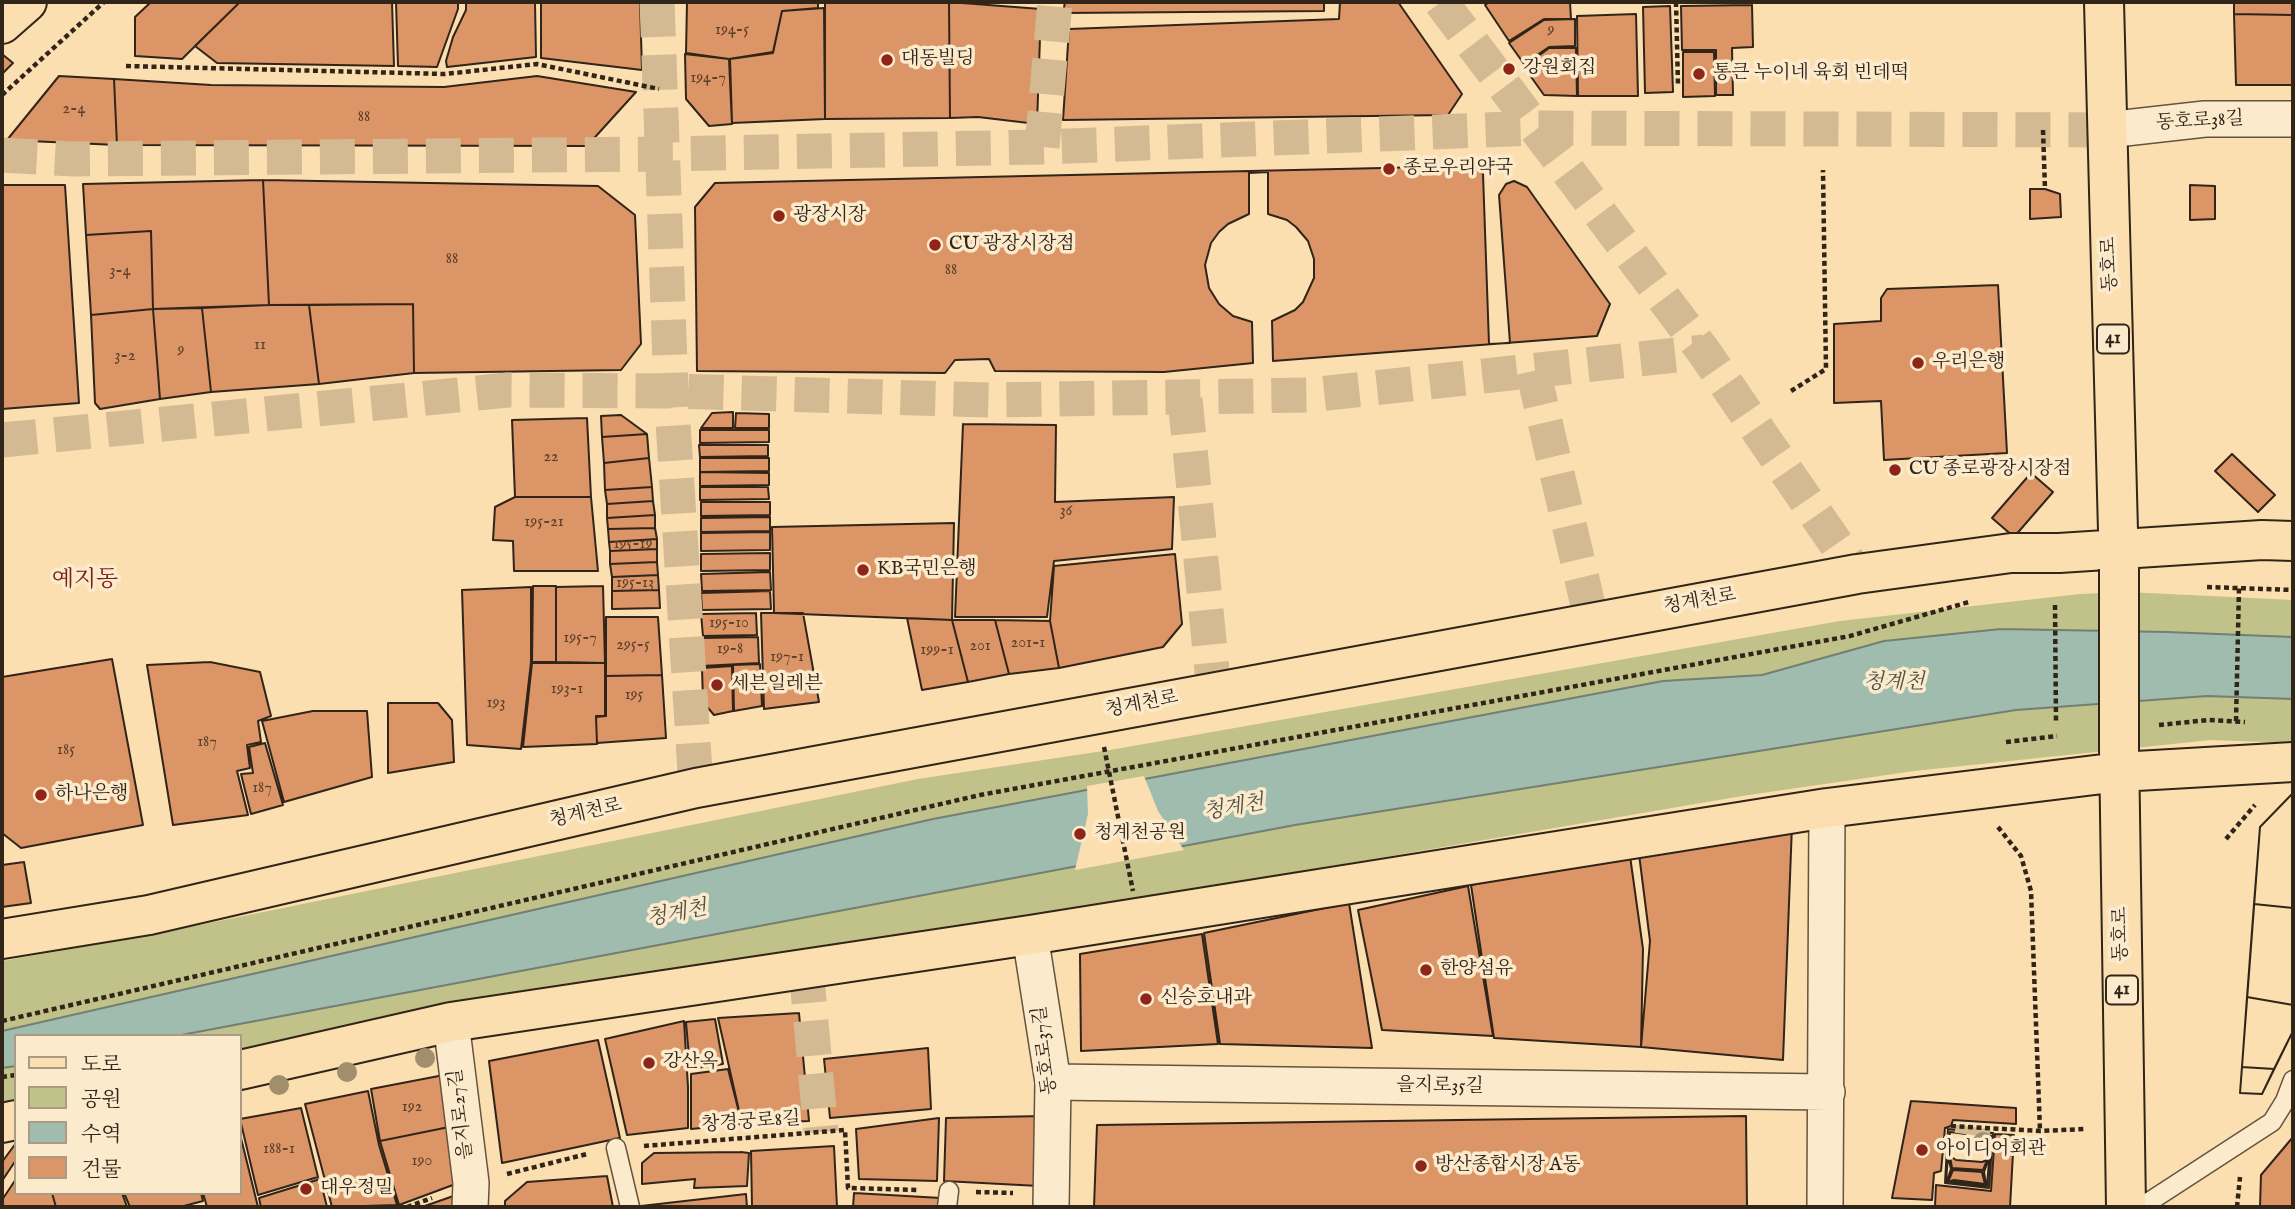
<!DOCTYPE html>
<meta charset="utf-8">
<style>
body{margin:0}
#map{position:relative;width:2295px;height:1209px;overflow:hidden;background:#fbdfb1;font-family:"IM FELL English","Noto Serif KR",serif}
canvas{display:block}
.frame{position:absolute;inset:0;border:4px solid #312419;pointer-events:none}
.legend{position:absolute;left:14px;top:1034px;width:228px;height:161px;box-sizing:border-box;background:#fceacc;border:2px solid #ab9b84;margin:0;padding:9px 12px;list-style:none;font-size:21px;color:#312419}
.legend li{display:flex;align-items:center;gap:14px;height:35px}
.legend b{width:35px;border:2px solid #ab9b84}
</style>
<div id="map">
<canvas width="2295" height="1209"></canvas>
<div class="frame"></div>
<ul class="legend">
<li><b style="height:9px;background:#fbdfb1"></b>도로</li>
<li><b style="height:19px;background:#c1c18a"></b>공원</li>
<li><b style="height:19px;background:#9fbcae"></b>수역</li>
<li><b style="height:19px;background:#dc9566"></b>건물</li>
</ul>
</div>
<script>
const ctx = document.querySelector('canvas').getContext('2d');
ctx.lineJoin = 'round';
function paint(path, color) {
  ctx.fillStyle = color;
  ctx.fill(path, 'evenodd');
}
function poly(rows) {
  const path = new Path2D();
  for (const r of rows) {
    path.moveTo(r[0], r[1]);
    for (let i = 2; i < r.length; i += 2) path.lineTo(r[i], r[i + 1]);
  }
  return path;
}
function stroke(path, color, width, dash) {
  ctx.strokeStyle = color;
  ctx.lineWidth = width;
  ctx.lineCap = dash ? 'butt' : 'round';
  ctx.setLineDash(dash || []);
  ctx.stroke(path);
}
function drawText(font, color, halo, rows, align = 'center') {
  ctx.font = font + ' "IM FELL English","Noto Serif KR",serif';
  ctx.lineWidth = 7;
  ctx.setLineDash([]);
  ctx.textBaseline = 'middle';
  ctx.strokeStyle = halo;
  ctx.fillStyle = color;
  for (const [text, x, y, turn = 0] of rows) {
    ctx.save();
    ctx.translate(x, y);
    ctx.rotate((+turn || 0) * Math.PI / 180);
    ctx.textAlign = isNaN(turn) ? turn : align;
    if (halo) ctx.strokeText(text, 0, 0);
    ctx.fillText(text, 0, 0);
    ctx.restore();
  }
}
paint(poly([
 [2127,592,2293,600,2293,743,2211,740,1914,771,1742,796,998,923,240,1058,240,1036,16,1036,16,1103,2,1106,2,961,150,935,918,779,1116,749,1840,621,2080,594]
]), '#c1c18a');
const water = poly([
 [2001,629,2167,632,2293,637,2293,699,2207,696,2016,710,1295,825,176,1036,16,1036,16,1066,2,1068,2,1031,933,819,1663,681,1762,675,1884,641,2001,629]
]);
paint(water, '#9fbcae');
stroke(water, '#737f72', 2);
paint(poly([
 [1144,776,1158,811,1184,850,1075,870,1088,814,1087,786]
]), '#fbdfb1');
const building = poly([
 [151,2,240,2,182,59,135,56,135,17,151,2],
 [240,2,392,2,394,66,217,63,195,46,240,2],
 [396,2,458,2,458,9,437,67,398,66,396,2],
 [466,2,535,2,536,57,447,67,446,61,453,37,466,10,466,2],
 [541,2,640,2,642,70,541,58,541,2],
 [687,2,818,2,818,8,782,11,773,52,729,59,686,53,687,2],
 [825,2,949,2,950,118,825,119,825,2],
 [949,2,1041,9,1037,124,978,117,950,118,949,2],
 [1065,2,1324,2,1324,11,1063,13,1065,2],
 [1340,2,1398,2,1462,94,1448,115,1063,120,1069,29,1339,19,1340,2],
 [1490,2,1570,2,1571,19,1544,19,1509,41,1485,5,1490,2],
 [2234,2,2293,2,2293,15,2234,14,2234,2],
 [1752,5,1753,47,1732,48,1733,95,1716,95,1716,50,1682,50,1681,6,1752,5],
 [1670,6,1673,92,1645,93,1643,7,1670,6],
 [824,8,825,119,732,123,730,59,773,53,782,11,824,8],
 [1636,14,1638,96,1578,96,1577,16,1636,14],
 [2234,14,2293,15,2293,85,2236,85,2234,14],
 [1575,19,1575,46,1549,47,1524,64,1509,43,1544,20,1575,19],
 [1549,48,1576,48,1577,96,1544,95,1524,67,1549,48],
 [1683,52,1714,52,1715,96,1683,97,1683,52],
 [2,54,13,63,2,74,2,54],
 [685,54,729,59,732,124,709,126,686,99,685,54],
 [59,76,114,79,117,145,7,140,59,76],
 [537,76,636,92,587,146,117,145,114,79,211,85,444,87,537,76],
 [1472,166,1483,174,1489,344,1510,343,1499,195,1506,184,1514,181,1527,187,1610,304,1597,336,1273,361,1272,321,1295,310,1303,302,1314,278,1314,259,1308,241,1296,227,1287,220,1268,214,1268,172,1249,173,1249,214,1228,224,1219,232,1211,243,1205,265,1209,288,1219,304,1233,316,1252,322,1253,363,1164,372,995,371,989,359,955,360,945,373,697,371,695,207,715,183,1472,166],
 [263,180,598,186,635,215,641,344,621,370,414,373,413,304,269,305,263,180],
 [263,180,269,305,153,309,151,231,86,235,83,184,263,180],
 [2,185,65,185,79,403,2,409,2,185],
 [2190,185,2215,186,2215,219,2190,220,2190,185],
 [2030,189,2045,189,2060,194,2061,217,2030,219,2030,189],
 [151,231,153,309,91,315,86,235,151,231],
 [1998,285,2007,453,1884,460,1881,401,1834,403,1834,324,1881,321,1881,298,1887,289,1998,285],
 [413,304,414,373,319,384,309,305,413,304],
 [269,305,309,305,319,384,211,392,202,308,269,305],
 [202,308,211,392,160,399,153,309,202,308],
 [153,309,160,399,100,409,95,403,91,315,153,309],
 [733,412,733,428,701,428,712,413,733,412],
 [736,413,769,414,769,428,735,428,736,413],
 [621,415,647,434,602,437,601,416,621,415],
 [587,418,591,497,515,497,512,420,587,418],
 [963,424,1056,425,1055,502,1174,497,1172,549,1054,561,1047,617,955,617,963,424],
 [700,430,769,430,769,442,700,443,700,430],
 [647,434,649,458,604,463,602,437,647,434],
 [699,445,768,445,768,456,700,457,699,445],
 [2232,454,2275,495,2258,512,2215,471,2232,454],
 [649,458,652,487,605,490,604,463,649,458],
 [700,458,769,458,769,471,700,472,700,458],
 [700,472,769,473,769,485,700,486,700,472],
 [2031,473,2053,492,2014,537,1992,518,2031,473],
 [652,487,653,501,607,504,605,490,652,487],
 [700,487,768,487,769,499,700,500,700,487],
 [515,497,591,497,598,571,514,571,513,541,493,540,495,507,515,497],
 [653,501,655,515,607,518,607,504,653,501],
 [701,502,770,502,770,515,701,516,701,502],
 [655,515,655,528,608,529,607,518,655,515],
 [770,517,770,531,701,532,701,518,770,517],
 [954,523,952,620,774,613,772,527,954,523],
 [655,528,657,539,609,542,608,529,655,528],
 [770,532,770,550,701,551,701,533,770,532],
 [657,539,657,549,610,551,609,542,657,539],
 [657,549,657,562,610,564,610,551,657,549],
 [770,553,770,570,701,571,701,554,770,553],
 [1175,554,1182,624,1163,647,1059,668,1050,621,1054,566,1175,554],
 [657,562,658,575,612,577,610,564,657,562],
 [770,572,771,590,702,591,701,574,770,572],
 [658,575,659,590,612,591,612,577,658,575],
 [533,586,556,586,556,662,532,662,533,586],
 [603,586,605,663,556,662,556,587,603,586],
 [531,587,531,662,521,749,467,745,462,590,531,587],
 [659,590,660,608,612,609,612,591,659,590],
 [770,591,771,609,702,610,701,593,770,591],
 [756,613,757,635,703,636,701,614,756,613],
 [761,613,803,613,819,702,764,709,761,613],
 [606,617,658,617,662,675,606,676,606,617],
 [907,618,952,620,968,682,922,690,907,618],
 [952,620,995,620,1009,674,968,682,952,620],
 [995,620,1050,621,1059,668,1009,674,995,620],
 [758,637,759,663,702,666,702,638,758,637],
 [112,659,143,825,21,848,2,833,2,677,112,659],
 [210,662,260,672,271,716,258,721,261,742,247,745,250,768,237,771,248,815,173,825,147,665,210,662],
 [532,663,605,663,605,716,596,716,597,744,523,747,532,663],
 [760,664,762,706,734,711,733,665,760,664],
 [732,666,733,711,714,715,703,702,702,668,732,666],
 [662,675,666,738,597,743,596,717,606,716,606,676,662,675],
 [388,703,438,703,452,720,454,762,388,773,388,703],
 [313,711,367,711,372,777,284,802,262,721,313,711],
 [265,743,283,805,251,814,241,774,253,773,249,747,265,743],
 [2293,793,2293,1031,2262,1094,2240,1093,2260,827,2293,793],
 [2293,793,2293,908,2254,904,2260,827,2293,793],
 [1792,825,1783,1060,1641,1047,1650,941,1639,854,1792,825],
 [1630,856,1643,949,1641,1047,1494,1038,1471,885,1630,856],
 [24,862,31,903,2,907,2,865,24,862],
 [1468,886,1493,1036,1382,1030,1358,910,1468,886],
 [1349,903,1372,1048,1220,1044,1204,933,1349,903],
 [2254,904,2293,908,2293,1005,2247,997,2254,904],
 [1202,934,1218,1044,1081,1051,1080,954,1202,934],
 [2247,997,2293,1005,2293,1031,2274,1069,2242,1067,2247,997],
 [799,1013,809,1121,742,1124,718,1018,799,1013],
 [715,1019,723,1064,690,1069,686,1022,715,1019],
 [684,1021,688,1087,688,1128,627,1135,605,1039,684,1021],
 [598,1040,620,1138,502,1163,489,1061,598,1040],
 [928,1048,931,1109,830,1118,824,1059,928,1048],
 [2242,1067,2274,1069,2262,1094,2240,1093,2242,1067],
 [728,1069,742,1124,691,1129,691,1074,728,1069],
 [444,1075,454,1126,380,1141,371,1089,444,1075],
 [368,1091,379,1145,397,1205,332,1207,305,1104,368,1091],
 [1911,1101,2016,1108,2016,1124,1953,1120,1951,1126,1945,1128,1941,1171,1934,1173,1932,1200,1892,1198,1911,1101],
 [301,1108,318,1177,258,1195,240,1119,301,1108],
 [1043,1116,1039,1186,944,1181,946,1118,1043,1116],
 [1746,1116,1747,1207,1094,1207,1097,1125,1746,1116],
 [939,1118,937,1181,859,1179,856,1129,939,1118],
 [454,1126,461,1182,399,1205,380,1141,454,1126],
 [1948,1129,1965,1131,1966,1134,1950,1132,1946,1181,1987,1186,1991,1136,1978,1135,1979,1132,1993,1133,1989,1188,1945,1183,1948,1129],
 [240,1134,258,1207,207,1207,203,1193,240,1193,240,1134],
 [1995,1134,2014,1135,2010,1207,1935,1206,1936,1185,1991,1191,1995,1134],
 [2293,1137,2293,1207,2260,1207,2261,1175,2293,1137],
 [16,1143,16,1160,2,1181,2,1162,16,1143],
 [834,1146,837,1207,752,1207,751,1151,834,1146],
 [741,1152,749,1153,747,1186,694,1188,695,1179,642,1184,642,1163,654,1153,741,1152],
 [1948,1156,1950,1156,1952,1168,1983,1170,1988,1161,1984,1172,1986,1184,1982,1172,1953,1170,1947,1181,1951,1169,1948,1156],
 [1950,1156,1956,1160,1982,1162,1987,1160,1983,1170,1952,1168,1950,1156],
 [1953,1170,1982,1172,1985,1184,1954,1180,1948,1182,1953,1170],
 [607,1176,613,1207,505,1207,505,1201,527,1182,607,1176],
 [16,1179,16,1193,52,1193,56,1207,2,1207,2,1200,16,1179],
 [320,1179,327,1207,261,1207,259,1198,320,1179],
 [52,1193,122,1193,127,1207,56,1207,52,1193],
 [124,1193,201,1193,203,1201,180,1207,130,1207,124,1193],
 [462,1193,462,1207,422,1207,462,1193],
 [854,1193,941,1198,940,1207,853,1207,854,1193],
 [746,1194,747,1207,641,1206,746,1194]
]);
paint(building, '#dc9566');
stroke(building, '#312419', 2);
stroke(poly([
 [657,2,671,391,696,788],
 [1441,2,1704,352,1857,574],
 [1042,147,1055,2],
 [2,155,74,159,661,154,1042,147,1536,128,2107,130],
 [1533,371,1592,622],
 [1185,399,1214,691],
 [2,440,508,390,671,391,990,400,1310,395,1704,352],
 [806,968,821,1132],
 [1972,1135,1973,1127]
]), '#d3ba93', 35, [35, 18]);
const lane = poly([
 [616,1148,630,1207],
 [947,1207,949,1191],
 [2141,1207,2272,1122,2285,1101,2293,1080]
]);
const street = poly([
 [2107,130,2205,119,2293,119],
 [1030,935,1053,1082,1051,1207],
 [451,1022,471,1183,470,1207],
 [1053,1082,1827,1092],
 [1825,1207,1827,808]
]);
const primary = poly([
 [2104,2,2119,569],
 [2,24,27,2],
 [2119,748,2126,1207],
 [2,939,149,915,696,788,1857,574,2011,553,2059,553,2262,540,2293,541],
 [240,1070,451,1022,1030,935,1827,808,2119,772,2293,762],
 [2,1123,16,1120]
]);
stroke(lane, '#64533f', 21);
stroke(street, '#64533f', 38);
stroke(primary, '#312419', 42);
stroke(poly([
 [1676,2,1678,85],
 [126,66,445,74,537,64,659,89],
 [2,95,104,2],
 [2043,130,2045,189],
 [1791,391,1826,369,1823,170],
 [2207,587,2293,590],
 [2055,605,2056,721],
 [2236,721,2239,588],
 [2159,725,2208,720,2245,722],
 [2006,742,2057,736],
 [1998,827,2021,856,2031,891,2040,1131],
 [2226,839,2255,805],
 [2,1021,980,795,1850,636,1969,602],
 [2,1077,16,1075],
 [1951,1126,2040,1131,2086,1129],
 [644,1146,845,1130,848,1188,919,1190],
 [507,1174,587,1154],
 [976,1192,1013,1193],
 [407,1207,432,1198],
 [2237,1207,2240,1177]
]), '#312419', 4.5, [5, 3.5]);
stroke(lane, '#fceacc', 18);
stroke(street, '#fceacc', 35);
stroke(primary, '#fbdfb1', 38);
const primaryBridge = poly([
 [2119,569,2119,746]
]);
stroke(primaryBridge, '#312419', 42, []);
stroke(poly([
 [1104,747,1133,891]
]), '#312419', 4.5, [5, 3.5]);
stroke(primaryBridge, '#fbdfb1', 38);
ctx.fillStyle = '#a08e6d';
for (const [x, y] of [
 [425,1058],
 [347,1072],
 [279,1085],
 [1983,1142]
]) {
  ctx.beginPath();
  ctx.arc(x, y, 10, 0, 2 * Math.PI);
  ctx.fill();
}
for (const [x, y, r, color] of [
 [887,60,7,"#8f2418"],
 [1509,69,7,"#8f2418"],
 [1699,74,7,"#8f2418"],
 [1389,169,7,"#8f2418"],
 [779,216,7,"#8f2418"],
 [935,245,7,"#8f2418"],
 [1918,363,7,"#8f2418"],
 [1895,470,7,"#8f2418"],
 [863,570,7,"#8f2418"],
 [717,685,7,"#8f2418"],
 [41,795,7,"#8f2418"],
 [1080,834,7,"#8f2418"],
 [1426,970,7,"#8f2418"],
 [1146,999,7,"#8f2418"],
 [649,1063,7,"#8f2418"],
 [1922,1150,7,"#8f2418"],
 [1421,1166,7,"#8f2418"],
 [306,1189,7,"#8f2418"]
]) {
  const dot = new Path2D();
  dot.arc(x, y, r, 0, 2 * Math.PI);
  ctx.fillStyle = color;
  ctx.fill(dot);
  stroke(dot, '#fceacc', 2.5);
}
drawText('16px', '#5c402c', null, [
 ["194-5",732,31],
 ["9",1551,31],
 ["194-7",708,79],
 ["2-4",74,110],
 ["88",364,118],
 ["88",452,260],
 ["88",951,271],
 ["3-4",120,272],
 ["11",260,346],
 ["9",181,351],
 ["3-2",125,357],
 ["22",551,458],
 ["36",1066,512],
 ["195-21",544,523],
 ["195-19",633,545],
 ["195-13",635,584],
 ["195-10",729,624],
 ["195-7",580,639],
 ["201-1",1028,644],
 ["295-5",633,646],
 ["201",980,647],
 ["19-8",730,650],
 ["199-1",937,651],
 ["197-1",787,658],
 ["193-1",567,690],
 ["195",634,696],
 ["193",496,704],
 ["187",207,743],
 ["185",66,751],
 ["187",262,789],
 ["192",412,1108],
 ["188-1",279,1150],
 ["190",422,1162]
]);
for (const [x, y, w] of [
 [2113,339,32],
 [2122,990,32]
]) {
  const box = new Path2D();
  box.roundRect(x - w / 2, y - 14.5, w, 29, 5);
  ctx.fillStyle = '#fceacc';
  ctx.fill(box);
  stroke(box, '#312419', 2);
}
drawText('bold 18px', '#312419', null, [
 ["41",2113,339],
 ["41",2122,990]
]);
drawText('19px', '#312419', '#fceacc', [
 ["대동빌딩",901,60],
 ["강원회집",1523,69],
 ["통큰 누이네 육회 빈데떡",1713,74],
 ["종로우리약국",1403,169],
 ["광장시장",793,216],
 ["CU 광장시장점",949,245],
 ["우리은행",1932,363],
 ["CU 종로광장시장점",1909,470],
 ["KB국민은행",877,570],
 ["세븐일레븐",731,685],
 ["하나은행",55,795],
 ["청계천공원",1094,834],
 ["한양섬유",1440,970],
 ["신승호내과",1160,999],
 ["강산옥",663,1063],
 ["아이디어회관",1936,1150],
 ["방산종합시장 A동",1435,1166],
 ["대우정밀",320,1189]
], 'left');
drawText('19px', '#312419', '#fceacc', [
 ["동호로38길",2200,122,-3],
 ["동호로",2111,264,-92],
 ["청계천로",1700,602,-10],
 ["청계천로",1142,705,-11],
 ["청계천로",586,814,-13],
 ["동호로",2122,934,-91],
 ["동호로37길",1046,1050,-97],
 ["을지로35길",1440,1087,1],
 ["을지로27길",462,1114,-97],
 ["창경궁로8길",751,1123,-4]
]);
drawText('italic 21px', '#525246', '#fceacc', [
 ["청계천",1894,684],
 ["청계천",1234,809,-10],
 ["청계천",677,915,-11]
]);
drawText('23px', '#7a1f14', '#fceacc', [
 ["예지동",85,581]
]);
</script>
